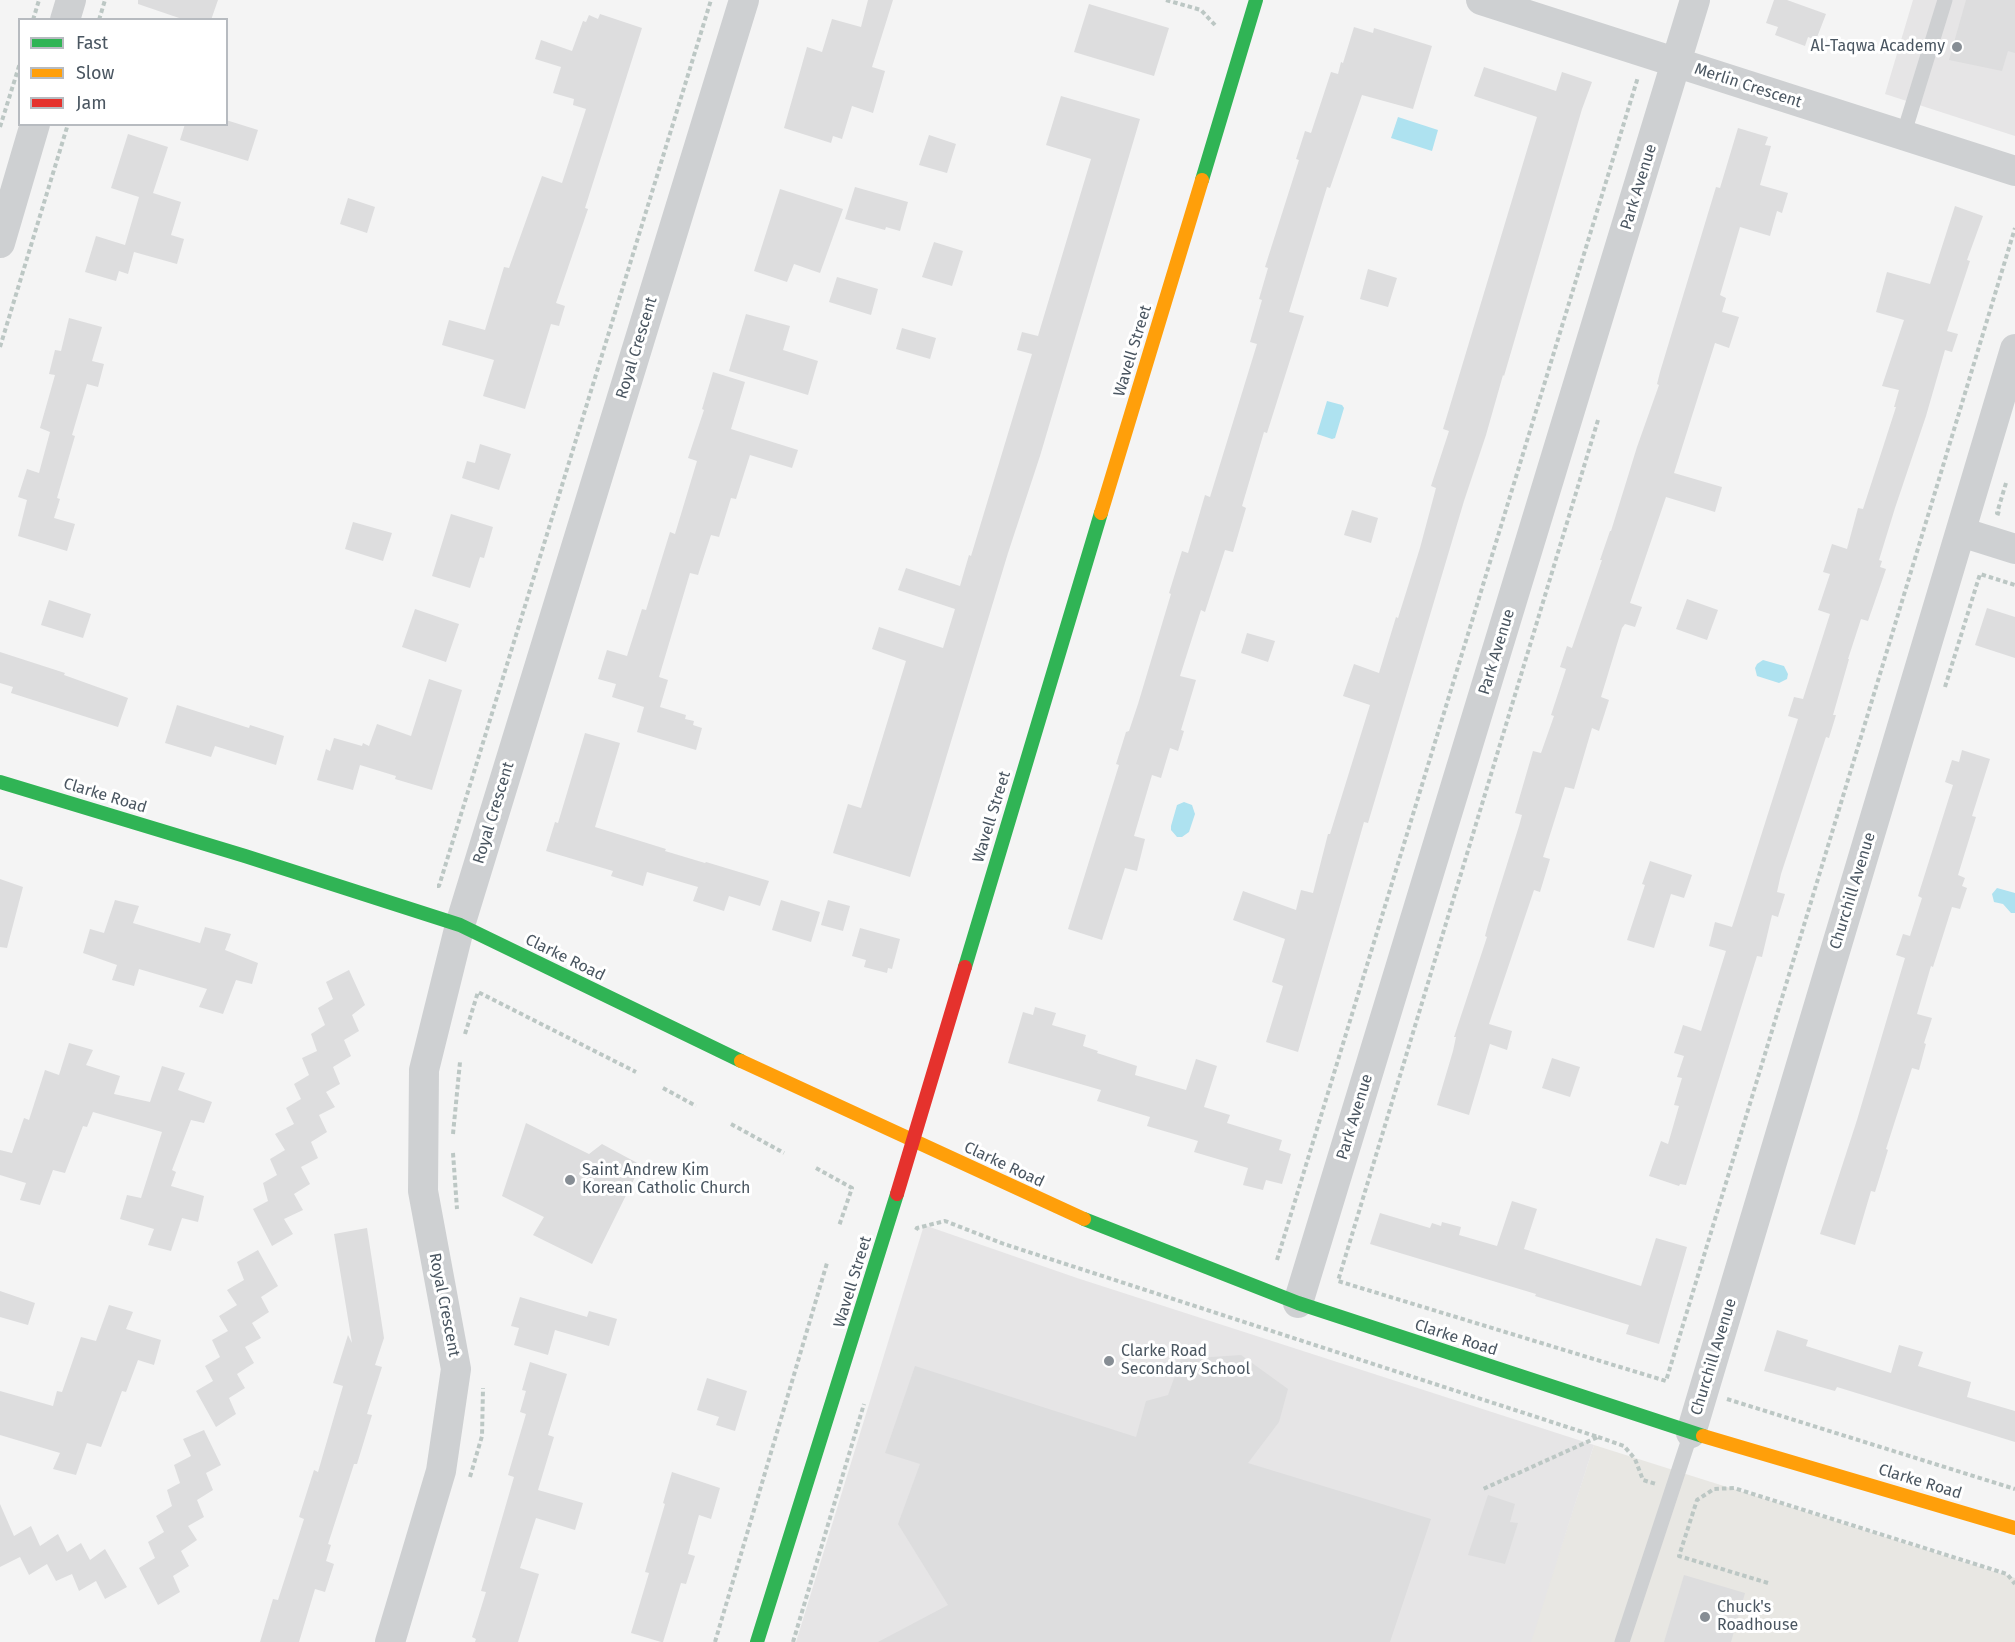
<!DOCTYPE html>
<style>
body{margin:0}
#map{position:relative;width:2015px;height:1642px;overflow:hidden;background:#f4f4f4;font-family:"Fira Sans",sans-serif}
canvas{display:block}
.legend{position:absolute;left:18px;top:18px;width:210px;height:108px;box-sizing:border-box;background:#fff;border:2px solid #b7bbc0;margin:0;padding:8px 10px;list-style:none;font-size:18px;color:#4a5661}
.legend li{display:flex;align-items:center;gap:12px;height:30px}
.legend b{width:30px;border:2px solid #b7bbc0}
</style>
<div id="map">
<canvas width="2015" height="1642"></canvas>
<ul class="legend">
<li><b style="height:8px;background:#30b455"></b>Fast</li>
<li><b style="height:8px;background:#ff9f0a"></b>Slow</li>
<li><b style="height:8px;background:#e5322d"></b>Jam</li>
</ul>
</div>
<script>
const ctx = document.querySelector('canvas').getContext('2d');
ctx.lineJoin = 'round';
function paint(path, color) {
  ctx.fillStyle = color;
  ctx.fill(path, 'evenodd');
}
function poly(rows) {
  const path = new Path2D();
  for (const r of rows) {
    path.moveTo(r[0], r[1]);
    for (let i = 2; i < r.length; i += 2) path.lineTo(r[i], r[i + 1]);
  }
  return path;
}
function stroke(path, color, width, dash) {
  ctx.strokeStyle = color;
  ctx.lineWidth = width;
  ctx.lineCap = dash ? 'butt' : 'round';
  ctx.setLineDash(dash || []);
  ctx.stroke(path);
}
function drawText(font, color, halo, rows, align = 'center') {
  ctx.font = font + ' "Fira Sans",sans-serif';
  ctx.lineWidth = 6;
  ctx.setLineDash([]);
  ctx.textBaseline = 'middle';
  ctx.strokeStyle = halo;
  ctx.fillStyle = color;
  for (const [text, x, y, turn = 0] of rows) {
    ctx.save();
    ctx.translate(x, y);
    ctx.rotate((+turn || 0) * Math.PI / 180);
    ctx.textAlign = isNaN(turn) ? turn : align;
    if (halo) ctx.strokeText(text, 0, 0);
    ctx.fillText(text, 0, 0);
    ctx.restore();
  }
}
paint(poly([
 [1594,1445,2015,1578,2015,1642,1530,1642]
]), '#e8e7e3');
paint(poly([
 [1913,0,2015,0,2015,136,1885,94],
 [924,1225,1077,1278,1594,1445,1531,1642,796,1642]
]), '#e6e5e6');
paint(poly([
 [1398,117,1438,130,1432,151,1391,138],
 [1327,401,1342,405,1344,408,1335,438,1332,439,1317,434],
 [1763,660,1784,666,1788,674,1787,679,1779,683,1757,676,1755,668,1757,664],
 [1184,802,1192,805,1195,814,1189,832,1182,837,1177,837,1171,830,1171,826,1177,805],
 [1997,888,2015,893,2015,913,2011,913,2003,904,1994,902,1992,894]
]), '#aee2f0');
paint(poly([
 [138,0,218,0,211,20,185,20,138,4],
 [868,0,893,0,872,67,885,71,873,113,852,106,842,139,833,136,831,143,784,128,807,47,822,52,832,19,861,27],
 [1774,0,1787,0,1826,14,1816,40,1808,37,1805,46,1775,35,1778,27,1766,23],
 [1966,0,2015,0,2015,53,2008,51,2002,71,1949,60],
 [1089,4,1169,28,1154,76,1074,52],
 [600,14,642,28,585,208,588,209,556,303,565,306,559,326,551,324,525,409,483,396,494,360,442,345,449,320,485,330,504,267,509,268,542,176,562,183,586,109,573,105,574,99,553,93,561,67,535,59,541,40,572,51,583,21,586,22,589,15,598,19],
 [1354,27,1373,33,1374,28,1432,46,1413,109,1362,95,1330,188,1327,187,1289,312,1304,316,1267,433,1264,432,1242,506,1246,508,1233,552,1225,550,1205,612,1201,610,1180,676,1196,680,1181,730,1184,731,1178,751,1170,748,1161,778,1152,775,1134,836,1145,839,1137,871,1125,868,1102,940,1068,929,1119,765,1116,764,1126,732,1129,731,1138,704,1171,594,1169,593,1182,551,1188,553,1205,495,1210,497,1257,344,1250,342,1262,300,1259,299,1268,268,1265,267,1299,160,1296,159,1305,131,1311,133,1331,72,1338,74,1341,62,1343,63],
 [1484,67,1556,91,1562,72,1592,82,1582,109,1504,376,1503,375,1486,435,1464,501,1368,823,1364,822,1298,1052,1266,1042,1283,986,1272,982,1285,939,1233,920,1243,891,1296,910,1301,890,1313,893,1328,834,1330,834,1370,705,1343,696,1354,664,1379,673,1396,617,1398,618,1420,548,1436,488,1431,486,1449,431,1443,429,1537,117,1474,96],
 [1061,96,1140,119,1040,456,1008,553,910,877,833,853,848,804,861,808,906,661,872,649,879,627,943,648,955,609,898,590,906,568,960,586,969,555,971,556,1032,354,1017,350,1022,332,1038,336,1091,159,1046,145],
 [226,120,258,130,248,161,180,140,185,124,226,124],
 [1738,128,1768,137,1765,145,1771,146,1760,185,1788,193,1782,213,1777,211,1770,236,1740,227,1720,295,1726,298,1722,312,1739,317,1729,348,1715,343,1674,473,1722,487,1715,512,1666,497,1630,603,1642,607,1635,627,1625,624,1622,628,1601,697,1609,700,1599,731,1592,728,1574,789,1565,787,1543,857,1550,859,1540,892,1534,890,1489,1024,1512,1031,1507,1050,1490,1044,1469,1115,1437,1105,1453,1051,1456,1037,1454,1037,1487,937,1485,936,1488,925,1519,826,1522,815,1515,813,1533,751,1541,753,1554,716,1551,715,1566,669,1560,667,1567,646,1572,648,1602,560,1600,560,1610,531,1611,531,1637,447,1659,385,1657,384,1660,372,1716,187,1720,188],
 [128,134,168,147,153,193,181,202,171,235,184,239,177,264,134,252,128,274,119,271,116,281,85,272,96,236,125,245,139,197,111,188],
 [929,135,956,144,947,173,919,165],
 [855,187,908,202,900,231,886,227,885,230,845,219],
 [780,189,843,209,820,273,794,264,787,282,754,271],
 [348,198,375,207,367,233,340,224],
 [1955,206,1983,216,1967,260,1970,261,1947,331,1958,334,1952,352,1945,350,1926,416,1895,508,1879,560,1882,561,1880,567,1886,569,1868,621,1861,619,1848,659,1849,659,1833,715,1836,715,1829,738,1826,737,1781,874,1777,892,1785,894,1778,917,1772,915,1762,957,1757,956,1686,1185,1680,1184,1679,1186,1649,1176,1661,1141,1668,1144,1679,1106,1674,1105,1682,1078,1677,1077,1684,1056,1674,1053,1683,1025,1701,1031,1726,951,1709,946,1715,922,1732,927,1734,921,1798,719,1788,716,1794,697,1803,699,1830,614,1818,610,1830,574,1823,572,1832,544,1847,549,1858,508,1863,509,1896,407,1894,407,1899,390,1882,386,1904,320,1876,312,1887,272,1930,284],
 [934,242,963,251,952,286,922,277],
 [1368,269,1397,278,1388,307,1360,299],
 [837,277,878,289,871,315,829,302],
 [746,314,790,326,783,350,818,361,808,395,729,371],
 [69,318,102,327,92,361,104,364,98,387,87,384,72,435,75,436,57,498,60,499,54,518,75,524,67,551,18,536,27,500,18,497,27,469,39,473,50,432,40,428,55,375,49,374,55,350,61,351],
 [902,328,936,338,930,359,896,349],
 [713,372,745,382,731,429,798,450,792,468,750,455,736,499,731,498,719,537,711,535,698,575,690,573,659,677,668,680,660,707,686,715,685,719,694,721,693,725,702,728,696,750,637,732,644,707,612,697,616,684,598,679,607,650,627,656,642,609,646,610,670,532,675,534,697,461,688,458,704,410,702,409],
 [480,444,511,454,499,490,462,478,467,461,475,463],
 [1352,510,1378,518,1371,543,1344,535],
 [451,514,493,527,484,558,480,557,470,588,432,576],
 [353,522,392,533,383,561,345,549],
 [1687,599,1718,610,1707,640,1676,629],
 [49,600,91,614,83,638,41,625],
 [1987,608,2015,617,2015,658,1975,645],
 [415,609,459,624,446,662,402,647],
 [1247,633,1275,641,1268,662,1241,653],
 [0,652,65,673,64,675,128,698,118,727,11,693,13,687,0,683],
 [429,679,462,690,432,790,395,779,396,776,360,765,353,790,317,780,326,749,330,751,334,738,362,746,363,743,369,746,377,724,411,736],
 [177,705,249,728,250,725,284,736,276,765,215,746,211,757,165,743],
 [585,733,620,743,595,827,666,849,665,851,705,863,706,862,769,881,760,906,729,896,724,911,693,901,698,887,647,872,643,886,611,876,613,871,546,851,555,822,558,823],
 [1962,750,1990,759,1972,816,1976,817,1958,875,1965,878,1962,886,1967,888,1960,909,1952,907,1933,967,1931,966,1917,1014,1932,1018,1924,1043,1926,1044,1919,1070,1912,1068,1886,1149,1888,1150,1875,1192,1871,1191,1855,1245,1820,1234,1857,1120,1905,958,1896,955,1903,934,1910,936,1922,898,1918,896,1953,785,1945,782,1952,760,1959,762],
 [1650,861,1692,875,1684,898,1671,894,1654,948,1627,940,1645,885,1642,884],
 [0,879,23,887,7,948,0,947],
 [115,900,139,906,133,923,200,943,205,927,231,934,225,950,258,963,252,984,236,980,223,1014,199,1007,207,989,139,969,134,986,112,980,117,965,83,953,90,929,104,933],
 [781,900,820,912,811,942,772,930],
 [828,900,850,906,843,931,821,925],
 [860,928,900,939,892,969,888,968,887,973,864,967,866,960,852,956],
 [349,970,365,1005,352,1015,359,1031,344,1040,351,1056,333,1067,340,1084,326,1092,335,1107,319,1115,327,1132,311,1142,318,1158,301,1167,310,1184,294,1194,303,1210,284,1219,293,1234,272,1246,253,1209,268,1201,263,1183,277,1175,270,1159,285,1150,275,1134,294,1124,286,1108,301,1099,294,1084,309,1075,302,1058,317,1051,311,1034,325,1025,318,1008,333,999,326,982],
 [1035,1007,1056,1013,1052,1025,1086,1035,1083,1046,1098,1051,1097,1053,1137,1066,1135,1075,1186,1090,1196,1059,1217,1066,1204,1107,1230,1115,1227,1123,1282,1140,1279,1150,1291,1154,1282,1184,1266,1180,1263,1190,1243,1185,1248,1168,1194,1152,1198,1141,1147,1126,1150,1117,1097,1101,1101,1090,1008,1063,1023,1012,1033,1015],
 [69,1043,93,1050,86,1065,120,1076,114,1094,150,1102,162,1066,185,1073,178,1090,212,1102,204,1123,191,1120,172,1170,176,1172,171,1186,204,1196,198,1222,182,1218,171,1251,148,1245,154,1229,120,1219,127,1195,141,1198,162,1132,93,1112,87,1127,83,1126,65,1173,53,1170,40,1205,20,1200,26,1183,0,1175,0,1150,12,1153,24,1118,29,1120,45,1070,59,1075],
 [1552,1058,1580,1067,1570,1097,1542,1088],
 [526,1123,589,1154,602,1144,641,1165,592,1264,533,1235,544,1217,502,1196],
 [1512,1201,1537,1209,1524,1249,1641,1286,1656,1238,1687,1247,1659,1344,1626,1334,1629,1325,1535,1296,1536,1294,1370,1244,1380,1213,1430,1228,1432,1223,1441,1226,1442,1222,1461,1227,1459,1235,1497,1246],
 [367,1228,384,1338,375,1365,382,1367,367,1414,372,1415,357,1464,354,1464,328,1544,331,1545,326,1561,334,1564,325,1592,315,1589,299,1642,260,1642,273,1599,278,1600,304,1519,299,1517,314,1470,318,1472,343,1386,333,1383,348,1335,352,1343,334,1234],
 [258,1250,278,1286,261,1297,269,1312,252,1323,261,1338,245,1347,254,1363,237,1374,245,1388,229,1398,236,1414,216,1427,196,1391,213,1381,205,1366,220,1357,212,1340,228,1331,219,1316,237,1305,227,1290,244,1280,237,1262],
 [0,1291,35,1303,28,1325,0,1317],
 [520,1297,587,1317,589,1311,617,1319,609,1346,555,1330,548,1355,514,1345,519,1328,511,1326],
 [109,1305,133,1312,126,1329,161,1340,154,1365,138,1360,126,1392,122,1391,101,1447,87,1443,76,1475,53,1469,60,1453,0,1435,0,1391,53,1406,57,1391,62,1392,81,1337,96,1341],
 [1777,1330,1808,1340,1806,1346,1891,1373,1899,1345,1923,1352,1918,1366,1971,1382,1967,1397,2015,1411,2015,1442,1837,1387,1835,1391,1764,1371],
 [1241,1355,1288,1389,1279,1422,1248,1463,1431,1519,1390,1642,878,1642,948,1605,898,1524,920,1464,885,1453,915,1366,1136,1437,1146,1401,1168,1395,1181,1359],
 [530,1362,567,1374,548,1435,554,1437,538,1490,583,1503,575,1530,536,1518,520,1568,539,1574,518,1642,475,1642,476,1639,472,1637,486,1592,481,1591,514,1477,508,1475,526,1414,520,1412,526,1391,522,1390],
 [707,1378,747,1391,735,1431,716,1425,719,1417,697,1410],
 [204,1430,221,1465,206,1473,213,1490,197,1500,204,1517,188,1526,197,1540,181,1551,189,1566,173,1576,180,1592,158,1605,139,1568,155,1558,148,1542,164,1532,156,1516,172,1506,167,1490,180,1483,174,1465,191,1456,183,1439],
 [672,1472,720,1488,711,1519,699,1515,688,1554,695,1556,686,1584,681,1583,663,1642,661,1642,631,1633,649,1573,645,1572,665,1504,663,1503],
 [1488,1495,1515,1504,1510,1522,1518,1523,1505,1564,1468,1555],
 [0,1504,14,1536,31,1526,40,1546,58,1534,67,1552,81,1543,90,1560,105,1549,127,1587,105,1599,96,1581,79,1591,72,1574,56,1581,47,1564,29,1575,20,1557,0,1567],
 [1684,1575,1745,1593,1731,1642,1664,1642]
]), '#ddddde');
stroke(poly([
 [1166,0,1201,10,1215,25],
 [33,20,39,0],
 [99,20,105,0],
 [0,127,20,63],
 [0,347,68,124],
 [1598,420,1338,1281,1666,1381,2015,228],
 [2000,514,1997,513,2006,483],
 [1945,687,1980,574,2015,585],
 [437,886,439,886,711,0],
 [465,1034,478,992,636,1072],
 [663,1088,696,1106],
 [731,1124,784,1153],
 [453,1134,460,1062],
 [453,1153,457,1209],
 [816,1168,852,1188,839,1226],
 [916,1230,917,1228,945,1221,1004,1244,1598,1437,1481,1490],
 [1277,1260,1638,77],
 [1727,1399,2015,1489],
 [1598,1437,1624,1446,1635,1459,1643,1480,1656,1484],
 [470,1477,482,1436,483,1388],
 [1768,1583,1679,1556,1697,1500,1714,1489,1734,1488,2007,1574,2015,1584],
 [715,1642,827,1263],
 [793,1642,864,1404]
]), '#bcc7c4', 4, [4.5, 3]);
stroke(poly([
 [1903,136,1945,0],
 [1622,1642,1691,1433]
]), '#ced0d2', 15);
stroke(poly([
 [1481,0,2015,171],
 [65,20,71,0],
 [0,243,35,124],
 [1961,532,2015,549],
 [1298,1303,1695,0],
 [1691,1433,2015,349],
 [390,1642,441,1471,456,1369,423,1191,424,1070,460,925,744,0]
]), '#ced0d2', 30);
stroke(poly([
 [1202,180,1256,0],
 [0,782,245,856,460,925,741,1061],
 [965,967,1101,513],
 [1084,1219,1298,1303,1703,1436],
 [757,1642,897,1194]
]), '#30b455', 14);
stroke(poly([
 [1101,513,1202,180],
 [741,1061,1084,1219],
 [1703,1436,2015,1528]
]), '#ff9f0a', 14);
stroke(poly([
 [897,1194,965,967]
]), '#e5322d', 14);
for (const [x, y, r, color] of [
 [1957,47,6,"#868d94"],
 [570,1180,6,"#868d94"],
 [1109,1361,6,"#868d94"],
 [1705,1617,6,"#868d94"]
]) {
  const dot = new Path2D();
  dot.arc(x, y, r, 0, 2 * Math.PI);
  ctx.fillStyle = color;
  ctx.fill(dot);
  stroke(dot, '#fff', 2);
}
drawText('16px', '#4a5661', '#fff', [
 ["Al-Taqwa Academy",1945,47,"right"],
 ["Saint Andrew Kim",582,1171],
 ["Korean Catholic Church",582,1189],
 ["Clarke Road",1121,1352],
 ["Secondary School",1121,1370],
 ["Chuck's",1717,1608],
 ["Roadhouse",1717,1626]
], 'left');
drawText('16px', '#4a5661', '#fff', [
 ["Merlin Crescent",1748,86,18],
 ["Park Avenue",1639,187,-73],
 ["Royal Crescent",637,348,-73],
 ["Wavell Street",1133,351,-73],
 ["Park Avenue",1497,652,-73],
 ["Clarke Road",105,796,17],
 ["Royal Crescent",494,813,-73],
 ["Wavell Street",992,817,-73],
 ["Churchill Avenue",1853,891,-73],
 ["Clarke Road",565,958,26],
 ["Park Avenue",1355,1117,-73],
 ["Clarke Road",1004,1165,25],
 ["Wavell Street",853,1282,-73],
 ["Royal Crescent",444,1305,79],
 ["Clarke Road",1456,1338,18],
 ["Churchill Avenue",1714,1357,-73],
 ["Clarke Road",1920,1482,17]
]);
</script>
